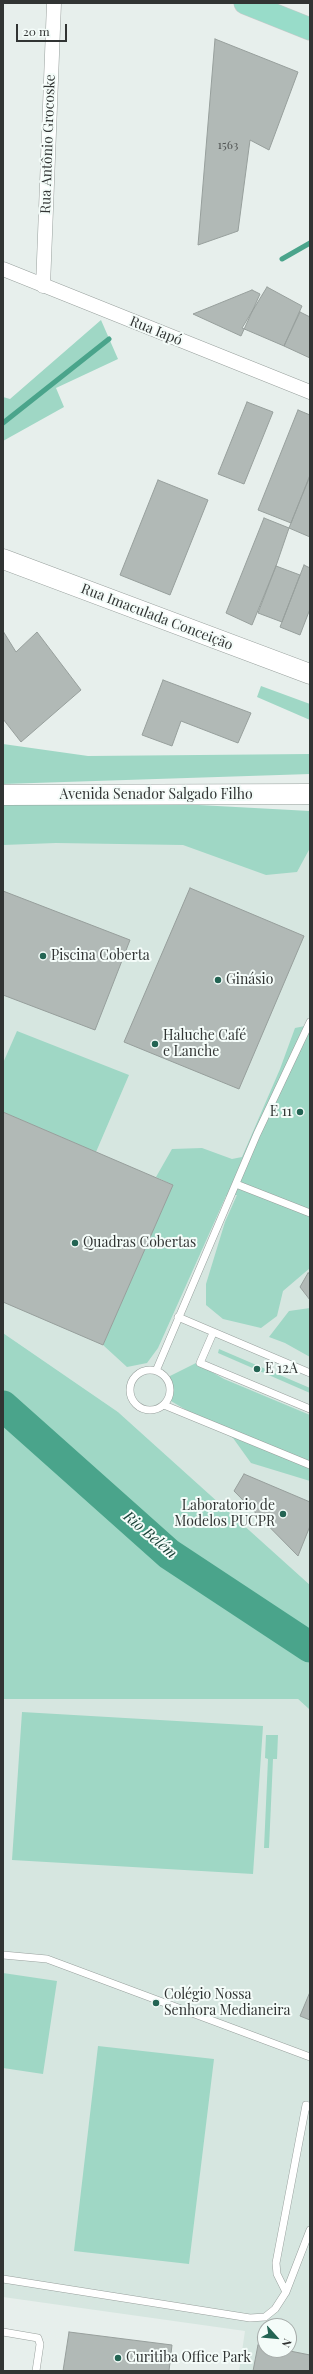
<!DOCTYPE html>
<meta charset="utf-8">
<style>
body{margin:0}
#map{position:relative;width:313px;height:2374px;overflow:hidden;background:#e7efec;font-family:"Playfair Display",serif}
canvas{display:block}
.frame{position:absolute;inset:0;border:4px solid #313433;pointer-events:none}
.north{position:absolute;left:257px;top:2318px;width:40px;height:40px;box-sizing:border-box;background:#f4fcf9;border:1px solid #a6acaa;border-radius:50%;rotate:117deg;font-size:11px;font-weight:700;line-height:16px;text-align:center;color:#313433}
.north::after{content:'';display:block;margin:auto;width:14px;height:18px;background:#236453;clip-path:polygon(50% 0,100% 100%,50% 72%,0 100%)}
.scale{position:absolute;left:16px;top:24px;width:51px;height:18px;box-sizing:border-box;border:2px solid #313433;border-top:0;padding-left:5px;font-size:12px;line-height:14px;white-space:nowrap;color:#313433;-webkit-text-stroke:3px #f4fcf9;paint-order:stroke}
</style>
<div id="map">
<canvas width="313" height="2374"></canvas>
<div class="frame"></div>
<div class="north">N</div>
<div class="scale">20 m</div>
</div>
<script>
const ctx = document.querySelector('canvas').getContext('2d');
ctx.lineJoin = 'round';
function paint(path, color) {
  ctx.fillStyle = color;
  ctx.fill(path, 'evenodd');
}
function poly(rows) {
  const path = new Path2D();
  for (const r of rows) {
    if (r.length === 3) {
      path.moveTo(r[0] + r[2], r[1]);
      path.arc(r[0], r[1], r[2], 0, 2 * Math.PI);
      continue;
    }
    path.moveTo(r[0], r[1]);
    for (let i = 2; i < r.length; i += 2) path.lineTo(r[i], r[i + 1]);
  }
  return path;
}
function stroke(path, color, width, dash) {
  ctx.strokeStyle = color;
  ctx.lineWidth = width;
  ctx.lineCap = dash ? 'butt' : 'round';
  ctx.setLineDash(dash || []);
  ctx.stroke(path);
}
function drawText(font, color, halo, rows, align = 'center') {
  ctx.font = font + ' "Playfair Display",serif';
  ctx.lineWidth = 4;
  ctx.setLineDash([]);
  ctx.textBaseline = 'middle';
  ctx.strokeStyle = halo;
  ctx.fillStyle = color;
  for (const [text, x, y, turn = 0] of rows) {
    ctx.save();
    ctx.translate(x, y);
    ctx.rotate((+turn || 0) * Math.PI / 180);
    ctx.textAlign = isNaN(turn) ? turn : align;
    if (halo) ctx.strokeText(text, 0, 0);
    ctx.fillText(text, 0, 0);
    ctx.restore();
  }
}
paint(poly([
 [3,819,310,827,310,1585,118,1412,3,1333],
 [3,1699,298,1699,310,1710,310,2371,239,2371,245,2331,3,2297],
 [265,2326,289,2326,289,2350,265,2350]
]), '#d6e6e0');
paint(poly([
 [101,320,118,359,56,388,64,407,3,441,3,397,10,399],
 [261,686,310,704,310,720,257,697],
 [3,744,88,756,310,754,310,774,3,784],
 [180,804,310,811,310,848,297,872,266,875,183,845,56,843,3,845,3,805],
 [310,1025,310,1268,283,1291,277,1316,261,1328,223,1319,206,1305,206,1284,225,1222,237,1195,226,1196,158,1348,147,1363,127,1367,103,1345,173,1185,156,1177,172,1149,202,1148,232,1159,242,1157,280,1069,295,1028],
 [17,1031,129,1075,96,1152,3,1112,3,1063],
 [310,1308,310,1357,285,1343,269,1337,289,1311],
 [3,1333,118,1412,310,1585,310,1710,298,1699,3,1699],
 [219,1349,310,1388,310,1393,218,1353],
 [196,1363,224,1379,310,1415,310,1481,251,1463,233,1438,171,1401,170,1376],
 [22,1712,263,1726,253,1874,12,1860],
 [266,1735,278,1735,277,1759,273,1759,269,1848,264,1848,268,1759,265,1758],
 [3,1973,57,1981,43,2074,3,2068],
 [98,2046,214,2059,189,2264,74,2251]
]), '#9fd7c5');
stroke(poly([
 [282,259,310,243],
 [3,423,109,339]
]), '#4aa48b', 5);
stroke(poly([
 [3,1406,169,1554,310,1647]
]), '#4aa48b', 31);
const building = poly([
 [215,39,298,72,269,150,250,140,238,231,198,245,215,39],
 [267,287,302,306,284,346,242,328,267,287],
 [252,290,260,294,241,336,193,314,252,290],
 [300,312,310,317,310,358,284,346,300,312],
 [247,402,273,412,244,484,218,474,247,402],
 [298,410,310,415,310,475,291,523,258,510,298,410],
 [310,476,310,537,289,528,310,476],
 [158,480,208,500,170,595,120,575,158,480],
 [264,518,289,528,276,566,252,625,226,613,264,518],
 [304,565,310,568,310,609,300,635,280,627,304,565],
 [276,566,300,575,282,622,258,613,276,566],
 [3,631,16,652,37,632,81,690,21,742,3,719,3,631],
 [163,680,251,713,238,743,181,721,172,746,142,735,163,680],
 [190,888,304,936,239,1089,124,1042,190,888],
 [3,891,130,940,95,1030,3,995,3,891],
 [3,1112,173,1185,103,1345,3,1302,3,1112],
 [308,1273,310,1273,310,1300,300,1287,308,1273],
 [244,1474,310,1502,310,1526,298,1556,234,1491,244,1474],
 [310,1992,310,2020,300,2016,310,1992],
 [69,2332,172,2345,169,2371,63,2371,69,2332],
 [258,2345,265,2346,265,2350,285,2350,310,2355,310,2371,253,2371,258,2345]
]);
paint(building, '#b1b9b6');
stroke(building, '#979f9c', 1);
const service = poly([
 [236,1184,310,1213],
 [178,1317,310,1373],
 [213,1333,200,1363,310,1409],
 [150,1390,20],
 [156,1371,257,1134,310,1022],
 [164,1405,310,1465],
 [3,1955,47,1959,310,2057],
 [3,2279,250,2318,265,2317,275,2309,286,2292,310,2230],
 [286,2292,277,2274,276,2263,306,2105,310,2107],
 [3,2332,38,2338,40,2344,36,2371]
]);
const minor = poly([
 [3,269,310,392],
 [43,286,54,3]
]);
const secondary = poly([
 [3,559,310,674],
 [3,795,310,794]
]);
const primary = poly([
 [245,3,310,29]
]);
stroke(service, '#98a09d', 8);
stroke(minor, '#98a09d', 15);
stroke(secondary, '#98a09d', 21);
stroke(primary, '#c9caca', 23);
stroke(service, '#fff', 7);
stroke(minor, '#fff', 14);
stroke(secondary, '#fff', 20);
stroke(primary, '#98dcc9', 22);
for (const [x, y, r, color] of [
 [43,956,4,"#236453"],
 [218,980,4,"#236453"],
 [155,1044,4,"#236453"],
 [300,1112,4,"#236453"],
 [75,1243,4,"#236453"],
 [257,1369,4,"#236453"],
 [283,1514,4,"#236453"],
 [156,2003,4,"#236453"],
 [118,2358,4,"#236453"]
]) {
  const dot = new Path2D();
  dot.arc(x, y, r, 0, 2 * Math.PI);
  ctx.fillStyle = color;
  ctx.fill(dot);
  stroke(dot, '#f4fcf9', 1.5);
}
drawText('12px', '#515554', null, [
 ["1563",228,145]
]);
drawText('14px', '#313433', '#f4fcf9', [
 ["Rua Antônio Grocoske",48,144,-88],
 ["Rua Iapó",156,331,22],
 ["Rua Imaculada Conceição",157,617,21],
 ["Avenida Senador Salgado Filho",156,795]
]);
drawText('14px', '#313433', '#f4fcf9', [
 ["Piscina Coberta",51,956],
 ["Ginásio",226,980],
 ["Haluche Café",163,1036],
 ["e Lanche",163,1052],
 ["E 11",292,1112,"right"],
 ["Quadras Cobertas",83,1243],
 ["E 12A",265,1369],
 ["Laboratorio de",275,1506,"right"],
 ["Modelos PUCPR",275,1522,"right"],
 ["Colégio Nossa",164,1995],
 ["Senhora Medianeira",164,2011],
 ["Curitiba Office Park",126,2358]
], 'left');
drawText('italic 15px', '#163f34', '#f4fcf9', [
 ["Rio Belém",150,1535,40]
]);
</script>
